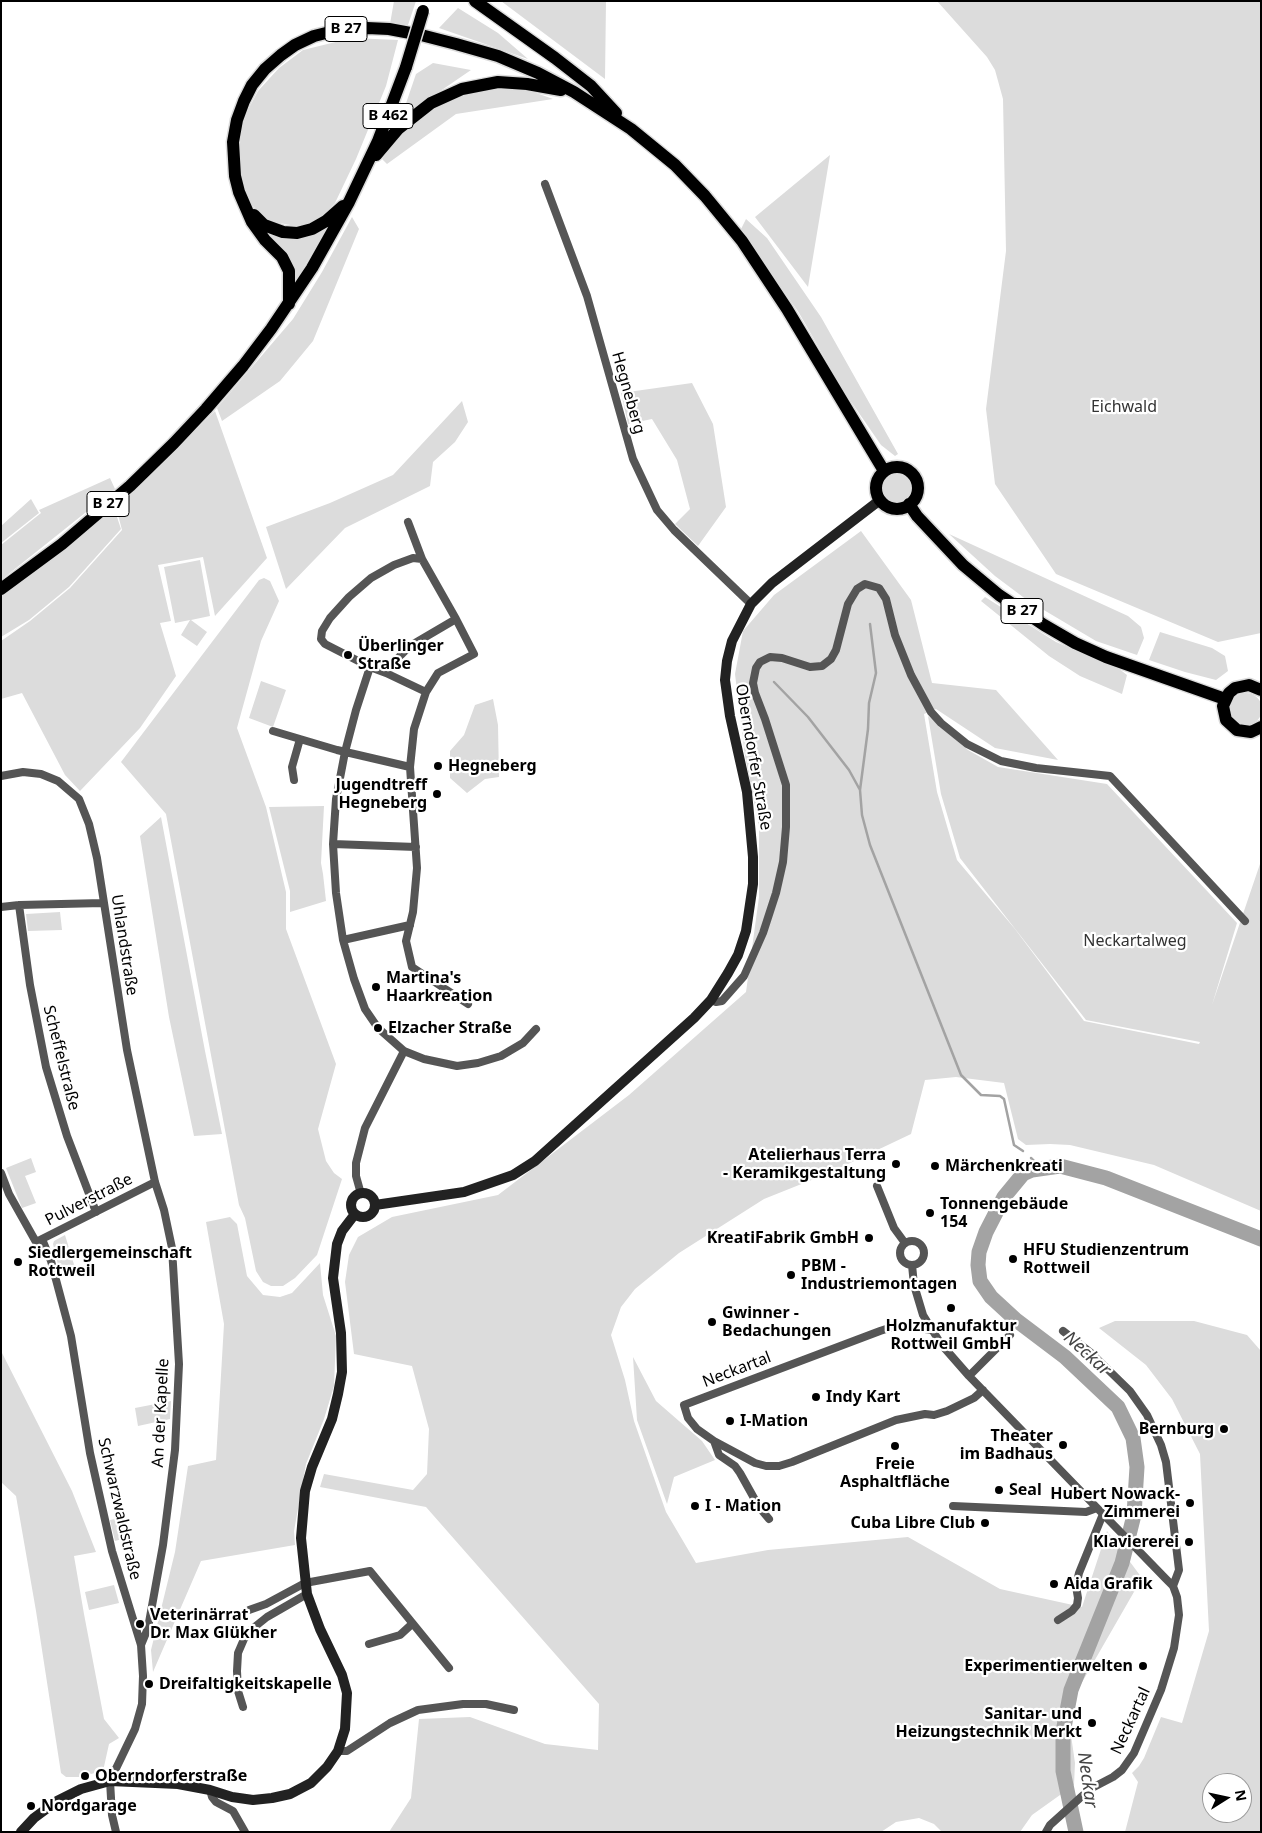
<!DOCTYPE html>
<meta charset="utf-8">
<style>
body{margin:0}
#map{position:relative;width:1262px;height:1833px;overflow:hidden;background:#fff;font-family:"Noto Sans",sans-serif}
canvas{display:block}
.frame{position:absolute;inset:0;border:2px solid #000;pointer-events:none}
.north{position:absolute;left:1202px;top:1773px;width:50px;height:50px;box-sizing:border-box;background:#fff;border:1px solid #999;border-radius:50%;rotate:80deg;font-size:14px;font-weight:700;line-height:20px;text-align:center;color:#000}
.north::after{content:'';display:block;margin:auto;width:18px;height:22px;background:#000;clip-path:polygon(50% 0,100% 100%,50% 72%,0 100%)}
</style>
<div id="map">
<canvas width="1262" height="1833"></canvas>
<div class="frame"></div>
<div class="north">N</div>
</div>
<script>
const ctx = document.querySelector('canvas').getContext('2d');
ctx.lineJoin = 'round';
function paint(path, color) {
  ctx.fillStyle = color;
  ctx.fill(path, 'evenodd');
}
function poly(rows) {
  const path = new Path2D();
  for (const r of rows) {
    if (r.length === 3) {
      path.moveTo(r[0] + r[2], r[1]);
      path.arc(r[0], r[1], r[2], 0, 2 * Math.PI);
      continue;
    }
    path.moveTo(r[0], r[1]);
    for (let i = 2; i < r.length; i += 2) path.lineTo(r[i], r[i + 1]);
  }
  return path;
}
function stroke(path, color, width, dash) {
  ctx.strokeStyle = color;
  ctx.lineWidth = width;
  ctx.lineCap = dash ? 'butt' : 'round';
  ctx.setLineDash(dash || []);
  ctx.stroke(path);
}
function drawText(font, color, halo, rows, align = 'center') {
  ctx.font = font + ' "Noto Sans",sans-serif';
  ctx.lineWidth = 4.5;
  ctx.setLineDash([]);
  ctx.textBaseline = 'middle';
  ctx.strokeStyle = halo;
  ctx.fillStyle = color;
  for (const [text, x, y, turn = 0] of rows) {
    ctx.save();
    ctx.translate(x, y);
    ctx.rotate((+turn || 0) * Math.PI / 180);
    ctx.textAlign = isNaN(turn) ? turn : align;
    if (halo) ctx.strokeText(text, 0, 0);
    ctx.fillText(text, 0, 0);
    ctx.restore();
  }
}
paint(poly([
 [394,1,416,1,407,28,390,24],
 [501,1,606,1,605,79],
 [937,1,1261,1,1261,633,1218,642,1056,574,995,484,986,409,1006,251,1003,99,995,70,987,57],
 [458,8,498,33,528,59,439,28],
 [352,38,398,40,386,86,356,159,335,203,317,221,296,226,268,221,250,203,241,179,239,150,244,117,258,91,279,68,303,50],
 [433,63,471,70,401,118,416,74],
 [507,88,528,90,553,99,456,114,387,164,382,159,399,137,428,111,456,95],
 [830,155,808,287,755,217],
 [352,217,359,229,313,341,280,381,222,421,217,408,293,319,322,272],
 [746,219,767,238,821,317,898,454,895,456,881,445,843,390,799,313,741,229],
 [328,226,295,282,262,230,279,237,293,239,312,235],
 [692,383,713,424,726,507,698,546,675,524,690,509,677,460,652,419,628,424,621,393],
 [462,401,468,422,455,442,433,462,430,486,345,528,286,589,266,527,330,503,393,475],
 [215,411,267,558,215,616,203,557,158,565,171,621,160,623,176,676,140,728,80,791,65,775,22,693,1,699,1,641,30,621,70,588,122,530,116,507],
 [896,488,16],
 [110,478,115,489,1,580,1,545,41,513,39,510],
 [31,499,39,513,1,543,1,526],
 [114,508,121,529,69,587,29,620,1,637,1,597,56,556],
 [861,531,911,600,932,683,996,690,1058,760,995,748,936,709,924,714,937,792,957,860,1015,929,1084,1021,1199,1044,1200,1042,1086,1020,960,858,941,794,928,716,968,750,998,767,1107,784,1237,923,1212,1005,1261,861,1261,1211,1154,1165,1070,1145,1050,1144,1026,1145,1018,1139,1004,1083,956,1077,925,1080,911,1134,829,1173,764,1199,679,1253,635,1289,621,1307,611,1335,625,1380,634,1421,666,1512,696,1563,768,1550,908,1537,1000,1589,1082,1607,1107,1531,1142,1578,1077,1691,1071,1735,1075,1763,1074,1785,1032,1815,1020,1832,942,1832,934,1824,919,1818,896,1822,881,1832,389,1832,411,1798,419,1719,470,1717,545,1744,598,1750,599,1704,426,1507,320,1487,324,1474,413,1490,427,1474,429,1429,412,1366,354,1354,345,1282,349,1255,358,1237,392,1217,498,1195,629,1095,746,992,759,897,759,827,745,756,735,674,743,631,774,595],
 [949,534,1128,616,1141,627,1144,638,1137,655,1096,641,1027,600,995,576],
 [200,560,210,616,191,620,207,632,197,646,181,635,190,620,175,623,164,567],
 [264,578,270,581,279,601,261,641,237,728,266,807,286,892,286,929,336,1064,318,1129,326,1161,334,1173,342,1179,317,1255,295,1278,283,1286,271,1286,263,1282,256,1271,245,1218,239,1205,166,814,121,762,259,580],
 [985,597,1056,642,1118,668,1127,675,1122,694,1080,676,1049,656,981,601],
 [1160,632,1212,648,1225,656,1228,671,1216,680,1185,672,1149,660],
 [261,681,286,690,273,727,249,718],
 [1246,709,16],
 [493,699,498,725,499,777,485,779,467,793,450,778,450,751,464,735,475,705],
 [324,806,321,863,323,874,326,901,290,912,290,891,269,807],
 [161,817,205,1051,222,1134,194,1136,169,1017,140,836],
 [60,912,62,930,28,931,26,914],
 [31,1158,36,1172,25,1176,36,1203,22,1208,6,1168],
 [230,1217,237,1224,247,1276,263,1295,280,1297,292,1293,320,1263,323,1295,336,1336,334,1386,324,1419,306,1464,294,1531,295,1545,201,1561,153,1672,151,1650,175,1552,188,1466,216,1460,224,1324,206,1222],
 [65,1235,76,1271,61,1277,53,1244,54,1241],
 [1115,1321,1194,1321,1247,1335,1261,1351,1261,1832,1125,1832,1138,1782,1132,1773,1139,1766,1144,1758,1161,1717,1182,1723,1209,1631,1200,1454,1172,1399,1146,1365,1099,1328],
 [1212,1783,1242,1783,1242,1813,1212,1813],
 [1,1351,72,1491,96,1552,74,1556,84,1614,104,1719,119,1738,109,1744,103,1771,79,1777,66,1777,61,1773,36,1611,16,1496,1,1482],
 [633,1357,656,1401,702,1441,715,1460,674,1477,667,1504,637,1420],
 [171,1401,170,1419,138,1426,135,1408],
 [124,1517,129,1537,115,1541,110,1520],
 [114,1585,119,1603,89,1610,85,1592]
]), '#dcdcdc');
stroke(poly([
 [870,624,876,673,869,703,868,729,860,790,862,815,870,845,961,1075,981,1095,1000,1096,1004,1099,1014,1145,1023,1151],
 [774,682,808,717,849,770,860,790],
 [1031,1158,1041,1168]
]), '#a3a3a3', 2.5);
stroke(poly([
 [1076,1832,1063,1771,1063,1732,1071,1690,1122,1563,1134,1515,1137,1467,1133,1438,1118,1407,1065,1357,1016,1320,991,1297,980,1281,978,1265,979,1252,986,1232,1004,1197,1023,1174,1032,1170,1060,1166,1106,1178,1261,1239]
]), '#a3a3a3', 15);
const primary = poly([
 [475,1,555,58,591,86,616,113],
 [376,155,398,129,431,103,462,89,498,82,527,84,561,90],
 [254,215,264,225,283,232,297,233,312,229,326,221,343,206],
 [289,304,289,271,282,257,265,240,252,222,239,192,235,176,233,142,237,120,244,101,252,85,265,69,281,55,295,45,314,36,330,32,367,28,389,29,421,35,456,44,498,56,538,73,574,92,631,129,675,165,705,196,742,241,787,309,884,471],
 [897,488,21],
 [909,504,917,516,963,565,999,595,1044,625,1075,643,1106,657,1225,699],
 [1,589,62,544,130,486,174,443,206,409,243,366,271,329,312,268,349,202,378,141,406,67],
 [1261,690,1249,685,1235,688,1229,693,1223,706,1226,720,1237,730,1251,732,1261,727]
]);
stroke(primary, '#dbdbdb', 15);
stroke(poly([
 [545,184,587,296,633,459,657,510,674,530,751,604],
 [408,522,422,559,413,558,394,565,371,578,349,597,330,618,322,631,321,639,325,644,370,667,356,710,345,752,336,799,333,844,336,893,343,940,354,979,365,1009,378,1028,404,1051,424,1059,457,1066,478,1063,501,1056,523,1043,536,1029],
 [370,667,386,673,396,660,410,646,456,619,422,559],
 [386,673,426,692,438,673,474,654,456,619],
 [426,692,414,729,410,767,417,868,413,912,406,941,412,967,468,1004],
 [273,731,337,750,410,767],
 [1,776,23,772,41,774,58,781,79,799,89,824,97,858,127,1050,155,1182,164,1210,172,1248,179,1364,175,1450,163,1545,148,1628,141,1645],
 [294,780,292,767,300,739],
 [333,844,416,847],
 [19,905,30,985,46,1067,67,1136,96,1212],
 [1,907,19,905,103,903],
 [343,940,410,925],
 [711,1000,716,1002,722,1001,744,976,763,933,776,893,783,862,786,827,786,785,765,719,755,693,753,683,756,668,760,662,770,657,782,658,810,667,822,666,831,659,836,650,848,604,857,589,865,584,879,588,886,599,895,635,911,675,931,712,941,723,967,744,1001,761,1036,768,1110,776,1245,921],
 [1,1173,9,1194,36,1242,155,1182],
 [877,1186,894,1228,905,1243],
 [361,1194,356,1176,356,1163,365,1128,404,1051],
 [42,1239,51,1261,71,1336,90,1453,112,1551,141,1645,143,1676,142,1704,135,1729,110,1781,112,1815,116,1832],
 [912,1253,12],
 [912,1265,914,1285,923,1315,941,1344,969,1376,1166,1579,1173,1586,1177,1597,1179,1615,1174,1648,1161,1690,1134,1753,1122,1770,1113,1777,1090,1789,1050,1825,1046,1832],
 [931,1330,914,1327,895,1326,880,1331,684,1405,688,1418,697,1429,714,1441,755,1463,766,1466,779,1466,792,1462,896,1420,925,1414,934,1415,947,1411,974,1398,983,1390],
 [1063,1331,1091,1353,1130,1391,1147,1415,1161,1445,1166,1462,1179,1570,1173,1586],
 [969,1376,1010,1335],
 [714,1441,719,1455,735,1466,740,1473,759,1507,769,1519],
 [953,1506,1086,1512,1097,1508],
 [249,1610,266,1604,305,1583,370,1571,449,1668],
 [1058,1620,1072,1611,1077,1605,1078,1598,1076,1586,1079,1573,1103,1514],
 [369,1644,400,1635,412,1624],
 [243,1707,238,1691,237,1671,238,1653,244,1639,252,1629,267,1617,307,1594],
 [338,1751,347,1751,390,1723,418,1710,463,1704,486,1704,514,1710],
 [210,1790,212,1797,216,1802,233,1811,245,1832]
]), '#555', 8);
stroke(poly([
 [363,1205,12],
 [375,1205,464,1192,513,1175,535,1161,694,1018,711,1000,728,973,738,955,746,931,753,884,753,857,747,792,730,716,725,680,727,661,732,641,751,604,772,583,880,500],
 [21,1832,34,1818,57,1801,81,1789,110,1781,178,1784,210,1790,232,1797,253,1800,272,1798,290,1794,311,1783,327,1767,338,1751,345,1729,347,1693,342,1675,320,1629,307,1594,301,1538,305,1491,312,1467,332,1419,338,1394,342,1372,341,1333,333,1278,337,1244,342,1231,355,1214]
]), '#222', 10);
stroke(primary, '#000', 12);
const primaryBridge = poly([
 [406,67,423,11]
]);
stroke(primaryBridge, '#dbdbdb', 15, []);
stroke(primaryBridge, '#000', 12);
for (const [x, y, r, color] of [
 [348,655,5,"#000"],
 [438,766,5,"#000"],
 [437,794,5,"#000"],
 [376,987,5,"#000"],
 [378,1028,5,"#000"],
 [896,1164,5,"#000"],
 [935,1166,5,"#000"],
 [930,1213,5,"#000"],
 [869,1238,5,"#000"],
 [1013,1259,5,"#000"],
 [18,1262,5,"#000"],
 [791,1275,5,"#000"],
 [951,1308,5,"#000"],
 [712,1322,5,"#000"],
 [816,1397,5,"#000"],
 [730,1421,5,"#000"],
 [1224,1429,5,"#000"],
 [1063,1445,5,"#000"],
 [895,1446,5,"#000"],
 [999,1490,5,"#000"],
 [1190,1503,5,"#000"],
 [695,1506,5,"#000"],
 [985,1523,5,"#000"],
 [1189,1542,5,"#000"],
 [1054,1584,5,"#000"],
 [140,1624,5,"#000"],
 [1143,1666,5,"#000"],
 [149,1684,5,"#000"],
 [1092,1723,5,"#000"],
 [85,1776,5,"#000"],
 [31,1806,5,"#000"]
]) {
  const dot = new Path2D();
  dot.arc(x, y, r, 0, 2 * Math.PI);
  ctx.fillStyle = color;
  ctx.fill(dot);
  stroke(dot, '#fff', 2);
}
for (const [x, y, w] of [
 [346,29,42],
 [388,116,50],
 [108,504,42],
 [1022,611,42]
]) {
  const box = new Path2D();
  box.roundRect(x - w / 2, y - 12.5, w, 25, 4);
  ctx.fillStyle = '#fff';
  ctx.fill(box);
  stroke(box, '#000', 1);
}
drawText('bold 15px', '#000', null, [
 ["B 27",346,29],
 ["B 462",388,116],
 ["B 27",108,504],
 ["B 27",1022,611]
]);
drawText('16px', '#000', '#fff', [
 ["Hegneberg",628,393,74],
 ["Oberndorfer Straße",753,757,80],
 ["Uhlandstraße",124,945,81],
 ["Scheffelstraße",61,1058,76],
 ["Pulverstraße",89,1200,-27],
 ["Neckartal",737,1370,-21],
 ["An der Kapelle",161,1413,-87],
 ["Schwarzwaldstraße",119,1509,77],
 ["Neckartal",1131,1721,-65]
]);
drawText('16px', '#333', '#fff', [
 ["Eichwald",1124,407],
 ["Neckartalweg",1135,941]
]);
drawText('bold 16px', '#000', '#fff', [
 ["Überlinger",358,646],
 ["Straße",358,664],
 ["Hegneberg",448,766],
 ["Jugendtreff",427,785,"right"],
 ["Hegneberg",427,803,"right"],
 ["Martina's",386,978],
 ["Haarkreation",386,996],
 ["Elzacher Straße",388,1028],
 ["Atelierhaus Terra",886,1155,"right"],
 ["- Keramikgestaltung",886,1173,"right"],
 ["Märchenkreati",945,1166],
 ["Tonnengebäude",940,1204],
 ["154",940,1222],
 ["KreatiFabrik GmbH",859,1238,"right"],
 ["HFU Studienzentrum",1023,1250],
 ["Rottweil",1023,1268],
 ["Siedlergemeinschaft",28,1253],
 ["Rottweil",28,1271],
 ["PBM -",801,1266],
 ["Industriemontagen",801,1284],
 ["Gwinner -",722,1313],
 ["Bedachungen",722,1331],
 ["Holzmanufaktur",951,1326,"center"],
 ["Rottweil GmbH",951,1344,"center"],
 ["Indy Kart",826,1397],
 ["I-Mation",740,1421],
 ["Bernburg",1214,1429,"right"],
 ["Theater",1053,1436,"right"],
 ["im Badhaus",1053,1454,"right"],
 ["Freie",895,1464,"center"],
 ["Asphaltfläche",895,1482,"center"],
 ["Seal",1009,1490],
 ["Hubert Nowack-",1180,1494,"right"],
 ["Zimmerei",1180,1512,"right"],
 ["I - Mation",705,1506],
 ["Cuba Libre Club",975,1523,"right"],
 ["Klaviererei",1179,1542,"right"],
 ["Aida Grafik",1064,1584],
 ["Veterinärrat",150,1615],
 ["Dr. Max Glükher",150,1633],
 ["Experimentierwelten",1133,1666,"right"],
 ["Dreifaltigkeitskapelle",159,1684],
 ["Sanitar- und",1082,1714,"right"],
 ["Heizungstechnik Merkt",1082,1732,"right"],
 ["Oberndorferstraße",95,1776],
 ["Nordgarage",41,1806]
], 'left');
drawText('italic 18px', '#444', '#fff', [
 ["Neckar",1087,1354,42],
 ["Neckar",1087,1780,82]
]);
</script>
